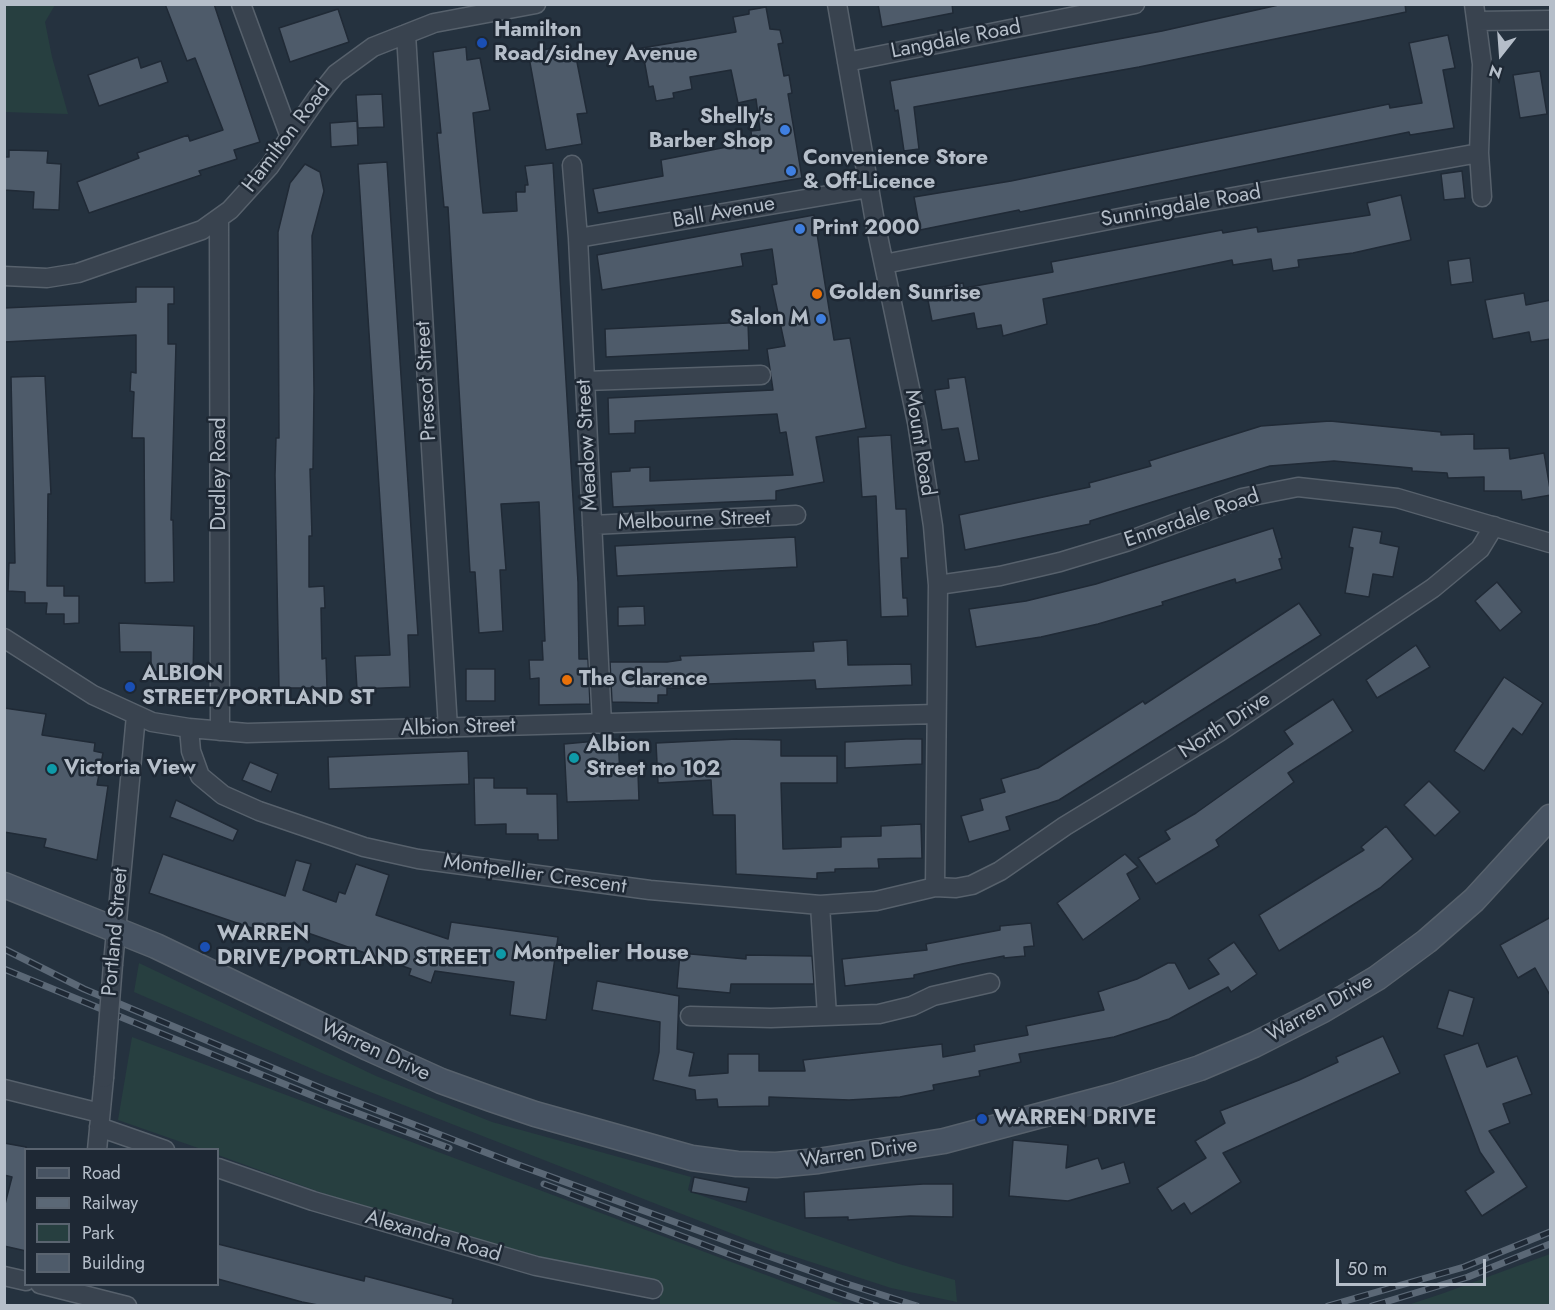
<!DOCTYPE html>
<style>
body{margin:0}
#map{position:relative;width:1555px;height:1310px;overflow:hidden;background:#25323f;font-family:Jost,sans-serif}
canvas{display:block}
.frame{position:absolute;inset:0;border:6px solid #b5bec9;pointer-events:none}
.legend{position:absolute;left:24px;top:1148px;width:195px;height:138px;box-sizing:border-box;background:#1e2834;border:2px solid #5a6470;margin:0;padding:8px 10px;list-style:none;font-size:18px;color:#b5bec9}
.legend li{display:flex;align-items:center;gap:12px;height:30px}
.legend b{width:30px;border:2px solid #5a6470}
.north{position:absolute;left:1471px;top:24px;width:60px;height:60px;-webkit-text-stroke:4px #1e2834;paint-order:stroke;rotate:197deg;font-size:16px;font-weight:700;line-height:24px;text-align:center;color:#b5bec9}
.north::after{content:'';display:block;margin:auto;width:21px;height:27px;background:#b5bec9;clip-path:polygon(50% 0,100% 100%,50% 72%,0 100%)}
.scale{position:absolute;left:1336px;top:1259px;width:150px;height:27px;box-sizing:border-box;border:3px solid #b5bec9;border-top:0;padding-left:8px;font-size:18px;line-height:21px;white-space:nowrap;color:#b5bec9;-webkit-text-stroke:4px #1e2834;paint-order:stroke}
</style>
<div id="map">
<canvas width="1555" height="1310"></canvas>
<div class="frame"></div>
<ul class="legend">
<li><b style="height:8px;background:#475362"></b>Road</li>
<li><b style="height:8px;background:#5b6876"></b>Railway</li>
<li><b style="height:16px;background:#273f40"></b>Park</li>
<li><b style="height:16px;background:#4e5b6a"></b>Building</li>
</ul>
<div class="north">N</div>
<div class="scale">50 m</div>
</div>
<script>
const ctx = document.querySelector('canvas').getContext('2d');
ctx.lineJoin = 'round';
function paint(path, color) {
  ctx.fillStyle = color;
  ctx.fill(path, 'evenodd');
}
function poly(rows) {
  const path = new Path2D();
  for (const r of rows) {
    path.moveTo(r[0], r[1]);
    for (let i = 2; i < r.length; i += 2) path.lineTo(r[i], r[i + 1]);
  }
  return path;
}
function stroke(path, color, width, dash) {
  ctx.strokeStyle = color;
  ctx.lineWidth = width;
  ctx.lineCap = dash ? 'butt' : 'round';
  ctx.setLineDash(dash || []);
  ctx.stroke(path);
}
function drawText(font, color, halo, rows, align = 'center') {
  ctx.font = font + ' Jost,sans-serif';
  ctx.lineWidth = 5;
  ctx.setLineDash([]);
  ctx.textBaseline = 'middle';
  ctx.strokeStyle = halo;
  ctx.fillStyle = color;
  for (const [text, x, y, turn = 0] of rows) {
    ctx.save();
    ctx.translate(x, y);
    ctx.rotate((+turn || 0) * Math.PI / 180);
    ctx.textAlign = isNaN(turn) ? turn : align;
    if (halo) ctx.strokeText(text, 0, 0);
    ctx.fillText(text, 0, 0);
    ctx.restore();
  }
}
paint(poly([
 [5,4,55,5,45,22,52,57,68,114,5,112],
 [139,963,376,1076,492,1122,691,1177,688,1190,691,1192,899,1264,955,1280,957,1302,891,1288,774,1250,324,1074,134,992],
 [132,1037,233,1075,846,1305,660,1305,660,1284,578,1269,325,1194,218,1155,218,1150,201,1149,118,1120],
 [1550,1254,1550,1305,1408,1305,1444,1293]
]), '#273f40');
const building = poly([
 [165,4,214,4,260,142,234,150,237,159,199,171,201,175,89,213,77,182,139,158,137,153,188,135,190,141,223,130,195,58,187,61,165,4],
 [878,4,952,4,953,13,882,27,878,4],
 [1283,4,1405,4,1406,12,1139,67,914,107,919,149,904,151,898,110,895,111,890,81,1162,31,1283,4],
 [766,7,770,29,780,30,783,43,778,44,784,76,789,75,792,93,788,94,802,178,598,213,593,189,663,176,661,160,752,142,751,131,760,130,756,99,738,103,731,70,690,77,692,89,673,93,674,98,656,101,653,86,649,87,642,48,736,32,733,17,749,14,749,10,766,7],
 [338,9,349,42,290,62,279,28,338,9],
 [1448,35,1455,68,1443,70,1454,128,1410,135,1409,132,1020,212,1019,210,920,230,914,197,1011,181,1389,104,1390,108,1422,103,1409,43,1448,35],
 [466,47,467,60,480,58,490,110,473,113,483,213,517,211,516,192,525,192,525,185,528,185,525,166,553,163,578,582,579,659,588,659,590,704,539,705,539,678,530,679,529,660,543,660,542,641,545,641,539,502,501,504,506,570,500,570,503,631,479,633,475,572,470,572,448,207,444,207,437,133,441,133,433,52,466,47],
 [561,47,564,59,576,57,587,113,577,114,582,144,546,150,528,52,561,47],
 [138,57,141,68,161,61,168,82,99,106,88,75,138,57],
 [1540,71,1547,114,1520,118,1513,75,1540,71],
 [382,94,384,127,358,128,356,95,382,94],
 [357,121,358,145,331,147,330,123,357,121],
 [9,150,48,151,47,163,61,164,59,210,33,209,34,192,4,190,4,157,9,157,9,150],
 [387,162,418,635,408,635,410,687,357,689,355,656,390,655,358,164,387,162],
 [305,164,320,172,324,191,312,236,314,391,313,469,310,469,312,536,309,536,309,587,324,586,325,608,321,608,322,659,326,658,327,688,279,688,275,475,276,438,279,438,278,232,290,183,305,164],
 [1462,171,1465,198,1444,200,1441,174,1462,171],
 [1401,195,1411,240,1353,253,1298,260,1299,267,1273,271,1271,259,1233,265,1232,260,1043,299,1047,324,1003,336,1001,325,977,329,974,313,932,321,926,290,963,283,964,288,1053,272,1051,262,1222,230,1223,233,1257,227,1258,232,1370,215,1367,203,1401,195],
 [814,215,834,340,850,338,866,428,816,437,824,482,776,491,776,500,613,507,611,472,630,471,630,468,650,467,650,481,793,475,786,432,780,433,777,414,635,421,635,433,609,434,608,398,773,390,767,349,785,346,772,285,777,284,772,249,741,254,743,266,602,290,597,255,814,215],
 [1470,258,1473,282,1451,285,1448,261,1470,258],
 [136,287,174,287,174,304,168,304,168,344,176,344,171,520,173,520,174,582,145,583,144,438,132,438,134,392,130,391,131,372,136,373,136,335,4,342,4,308,136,302,136,287],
 [1524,293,1526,305,1551,300,1551,339,1531,342,1529,332,1493,339,1485,300,1524,293],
 [748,322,749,350,606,357,605,329,748,322],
 [45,376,51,494,48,494,47,586,64,586,64,596,79,596,79,623,64,624,64,614,46,614,47,603,25,603,25,592,8,591,9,563,15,563,11,377,45,376],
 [965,377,979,460,965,462,958,428,942,430,935,390,949,388,948,379,965,377],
 [1330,421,1441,432,1441,435,1474,434,1474,449,1509,448,1510,459,1544,453,1551,495,1522,500,1521,491,1484,491,1484,477,1448,478,1447,473,1412,471,1412,468,1334,461,1270,466,1090,521,1090,524,965,550,959,515,1090,487,1089,483,1151,466,1149,461,1261,426,1330,421],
 [891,435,896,509,906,509,908,558,901,558,903,598,907,598,908,616,881,617,876,496,862,497,858,437,891,435],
 [1353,527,1382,532,1380,543,1399,547,1393,577,1373,574,1369,597,1345,593,1353,548,1349,547,1353,527],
 [1273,528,1282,558,1279,559,1282,569,1236,583,1235,579,1162,602,1163,605,1098,624,1041,637,976,647,969,609,1026,601,1096,584,1273,528],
 [795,537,797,567,617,576,615,546,795,537],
 [1497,582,1522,612,1500,631,1475,601,1497,582],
 [1299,603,1321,635,1059,800,1006,817,1010,830,969,842,961,816,983,810,980,799,1005,792,1001,779,1038,768,1143,701,1145,704,1299,603],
 [644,606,645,625,618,626,618,607,644,606],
 [119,623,194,626,193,678,158,678,158,672,151,672,151,652,120,652,119,623],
 [847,640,848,665,911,664,912,685,816,689,815,680,681,685,681,688,667,688,667,695,658,695,658,703,612,702,610,662,667,662,681,660,680,656,814,651,813,642,847,640],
 [1416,645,1430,667,1377,698,1366,680,1416,645],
 [466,669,495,669,495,701,466,701,466,669],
 [1504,677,1543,703,1522,735,1513,728,1484,771,1454,751,1504,677],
 [1333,699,1353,731,1288,773,1294,782,1216,840,1219,846,1156,884,1138,858,1170,839,1165,831,1196,813,1293,744,1284,731,1333,699],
 [4,708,46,714,42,735,95,743,94,751,103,753,97,785,108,786,97,860,44,847,46,839,4,832,4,708],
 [618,739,620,773,638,773,639,800,567,802,564,744,618,739],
 [737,739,781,740,781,756,837,756,837,783,781,783,783,849,841,847,841,837,881,836,881,826,921,824,922,858,878,859,879,868,835,869,835,872,817,873,817,879,736,874,735,815,713,815,711,780,658,783,656,743,737,739],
 [906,739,922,739,922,764,845,768,845,742,906,739],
 [468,751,469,784,329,789,328,757,468,751],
 [250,762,278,774,271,792,242,780,250,762],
 [474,778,494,778,494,788,527,788,527,794,557,794,558,840,538,840,538,834,506,834,506,824,475,825,474,778],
 [1429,781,1460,812,1435,836,1404,805,1429,781],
 [176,800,238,830,233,841,170,817,176,800],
 [1386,826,1413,859,1380,888,1279,951,1259,915,1364,850,1361,847,1386,826],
 [163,854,285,896,296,860,311,864,303,890,336,902,339,892,345,894,356,864,389,875,376,915,448,939,451,922,558,937,546,1020,510,1015,514,982,435,971,431,983,409,975,411,969,285,925,281,938,149,893,163,854],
 [1125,854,1138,867,1127,874,1140,899,1083,940,1057,903,1125,854],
 [1551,917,1551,997,1535,968,1518,978,1500,945,1551,917],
 [1031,923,1034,946,1024,947,1025,956,1004,958,1004,956,962,964,914,975,914,978,845,986,842,959,927,950,926,944,1000,930,1000,926,1031,923],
 [1234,942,1257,974,1231,992,1228,987,1169,1019,1114,1037,1019,1054,1021,1062,979,1071,980,1076,933,1085,934,1090,900,1097,849,1100,769,1097,769,1106,718,1107,717,1099,696,1100,695,1090,653,1080,659,1052,660,1022,592,1010,597,981,679,996,677,1049,694,1053,689,1076,728,1073,728,1054,759,1054,759,1071,805,1071,803,1060,942,1044,943,1057,975,1051,974,1045,1028,1035,1026,1026,1104,1010,1098,992,1137,979,1168,963,1175,963,1189,989,1219,974,1208,959,1234,942],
 [680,953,746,959,746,955,812,956,814,984,731,984,730,993,677,988,680,953],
 [1449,990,1474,998,1463,1036,1437,1028,1449,990],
 [1383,1036,1400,1073,1223,1153,1241,1182,1191,1214,1184,1203,1172,1211,1157,1188,1206,1158,1195,1141,1225,1123,1220,1111,1299,1080,1338,1062,1336,1057,1383,1036],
 [1478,1043,1487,1067,1517,1056,1532,1094,1503,1104,1510,1123,1489,1131,1527,1187,1482,1216,1465,1191,1494,1172,1480,1152,1444,1055,1478,1043],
 [1013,1140,1068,1145,1066,1168,1098,1158,1102,1169,1124,1162,1130,1183,1068,1201,1009,1196,1013,1140],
 [4,1143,26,1147,26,1251,4,1246,4,1208,12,1177,4,1175,4,1143],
 [694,1177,749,1188,746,1202,691,1192,694,1177],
 [923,1184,953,1184,953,1217,910,1216,848,1220,848,1217,805,1218,804,1192,923,1184],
 [218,1244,364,1281,365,1276,400,1285,453,1299,452,1305,318,1305,302,1302,218,1279,218,1244]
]);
paint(building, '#4e5b6a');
stroke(building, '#202a36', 1.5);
const street = poly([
 [241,4,290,137],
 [837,4,875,222,917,422,933,526,938,585,935,887],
 [1474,4,1482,64,1479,153,1482,197],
 [1477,21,1550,20],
 [406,34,448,728],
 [847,62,1135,4],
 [572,165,578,238,602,724],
 [219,218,220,731],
 [578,238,869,188],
 [884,264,1155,211,1479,153],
 [4,276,47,278,78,273,202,230,230,210,269,167,317,98,336,74,373,47,434,23,536,4],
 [585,381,761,375],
 [592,525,796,515],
 [938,585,1000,576,1060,562,1126,542,1242,498,1298,487,1397,498,1550,543],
 [4,638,93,695,152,722,189,728,247,733,935,714],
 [189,728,191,751,200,776,223,795,259,811,364,847,418,859,650,890,820,905,876,901,935,887,956,888,972,885,1000,871,1065,826,1219,732,1433,588,1480,549,1494,526],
 [820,905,827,1016],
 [113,964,136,715],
 [690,1016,771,1018,879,1014,912,1006,933,996,990,983],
 [4,1089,100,1113],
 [99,1127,165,1150],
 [97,1150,104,1078],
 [218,1168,313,1201,536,1266,653,1289],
 [4,1276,26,1281],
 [40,1284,127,1306]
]);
const secondary = poly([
 [4,885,156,946,368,1048,441,1081,491,1099,535,1114,692,1158,737,1164,776,1165,818,1161,944,1141,1117,1095,1200,1068,1254,1045,1323,1010,1377,978,1427,941,1474,900,1550,817]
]);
stroke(street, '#57616c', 21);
stroke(secondary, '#57616c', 27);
stroke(street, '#39434f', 18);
stroke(secondary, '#475362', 24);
const rail = poly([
 [4,949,84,989,330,1092,513,1163,735,1244,844,1283,917,1306],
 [4,969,328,1102,449,1148],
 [544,1184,731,1255,877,1306],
 [1328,1306,1464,1267,1550,1232],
 [1372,1306,1468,1277,1550,1244]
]);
stroke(rail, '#5b6876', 7);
stroke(rail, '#1e2834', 4.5, [14]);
const streetBridge = poly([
 [104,1078,113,964]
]);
stroke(streetBridge, '#57616c', 21, []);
stroke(streetBridge, '#39434f', 18);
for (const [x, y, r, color] of [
 [482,43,6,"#1a4fb4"],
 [785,130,6,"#3f7fe0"],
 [791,171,6,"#3f7fe0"],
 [800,229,6,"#3f7fe0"],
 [817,294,6,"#e8710a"],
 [821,319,6,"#3f7fe0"],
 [567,680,6,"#e8710a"],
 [130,687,6,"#1a4fb4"],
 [574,758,6,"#0f9aa8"],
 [52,769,6,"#0f9aa8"],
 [205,947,6,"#1a4fb4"],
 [501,954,6,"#0f9aa8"],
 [982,1119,6,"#1a4fb4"]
]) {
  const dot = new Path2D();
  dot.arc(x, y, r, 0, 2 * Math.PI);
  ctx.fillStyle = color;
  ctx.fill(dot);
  stroke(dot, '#1e2834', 2);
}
drawText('bold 21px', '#b5bec9', '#1e2834', [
 ["Hamilton",494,31],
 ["Road/sidney Avenue",494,55],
 ["Shelly's",773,118,"right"],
 ["Barber Shop",773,142,"right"],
 ["Convenience Store",803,159],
 ["& Off-Licence",803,183],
 ["Print 2000",812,229],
 ["Golden Sunrise",829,294],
 ["Salon M",809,319,"right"],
 ["ALBION",142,675],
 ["STREET/PORTLAND ST",142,699],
 ["The Clarence",579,680],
 ["Albion",586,746],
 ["Street no 102",586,770],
 ["Victoria View",64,769],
 ["WARREN",217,935],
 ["DRIVE/PORTLAND STREET",217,959],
 ["Montpelier House",513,954],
 ["WARREN DRIVE",994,1119]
], 'left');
drawText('21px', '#b5bec9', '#1e2834', [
 ["Langdale Road",956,40,-11],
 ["Hamilton Road",287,138,-53],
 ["Sunningdale Road",1181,207,-10],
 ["Ball Avenue",724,213,-10],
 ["Prescot Street",427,381,-93],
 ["Mount Road",919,443,81],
 ["Meadow Street",588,445,-93],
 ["Dudley Road",220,474,-90],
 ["Ennerdale Road",1192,519,-19],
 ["Melbourne Street",694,521,-2],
 ["North Drive",1225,726,-33],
 ["Albion Street",458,728,-2],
 ["Montpellier Crescent",535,875,8],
 ["Portland Street",116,932,-85],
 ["Warren Drive",1320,1009,-29],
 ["Warren Drive",375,1051,25],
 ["Warren Drive",859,1154,-8],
 ["Alexandra Road",433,1237,16]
]);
</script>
